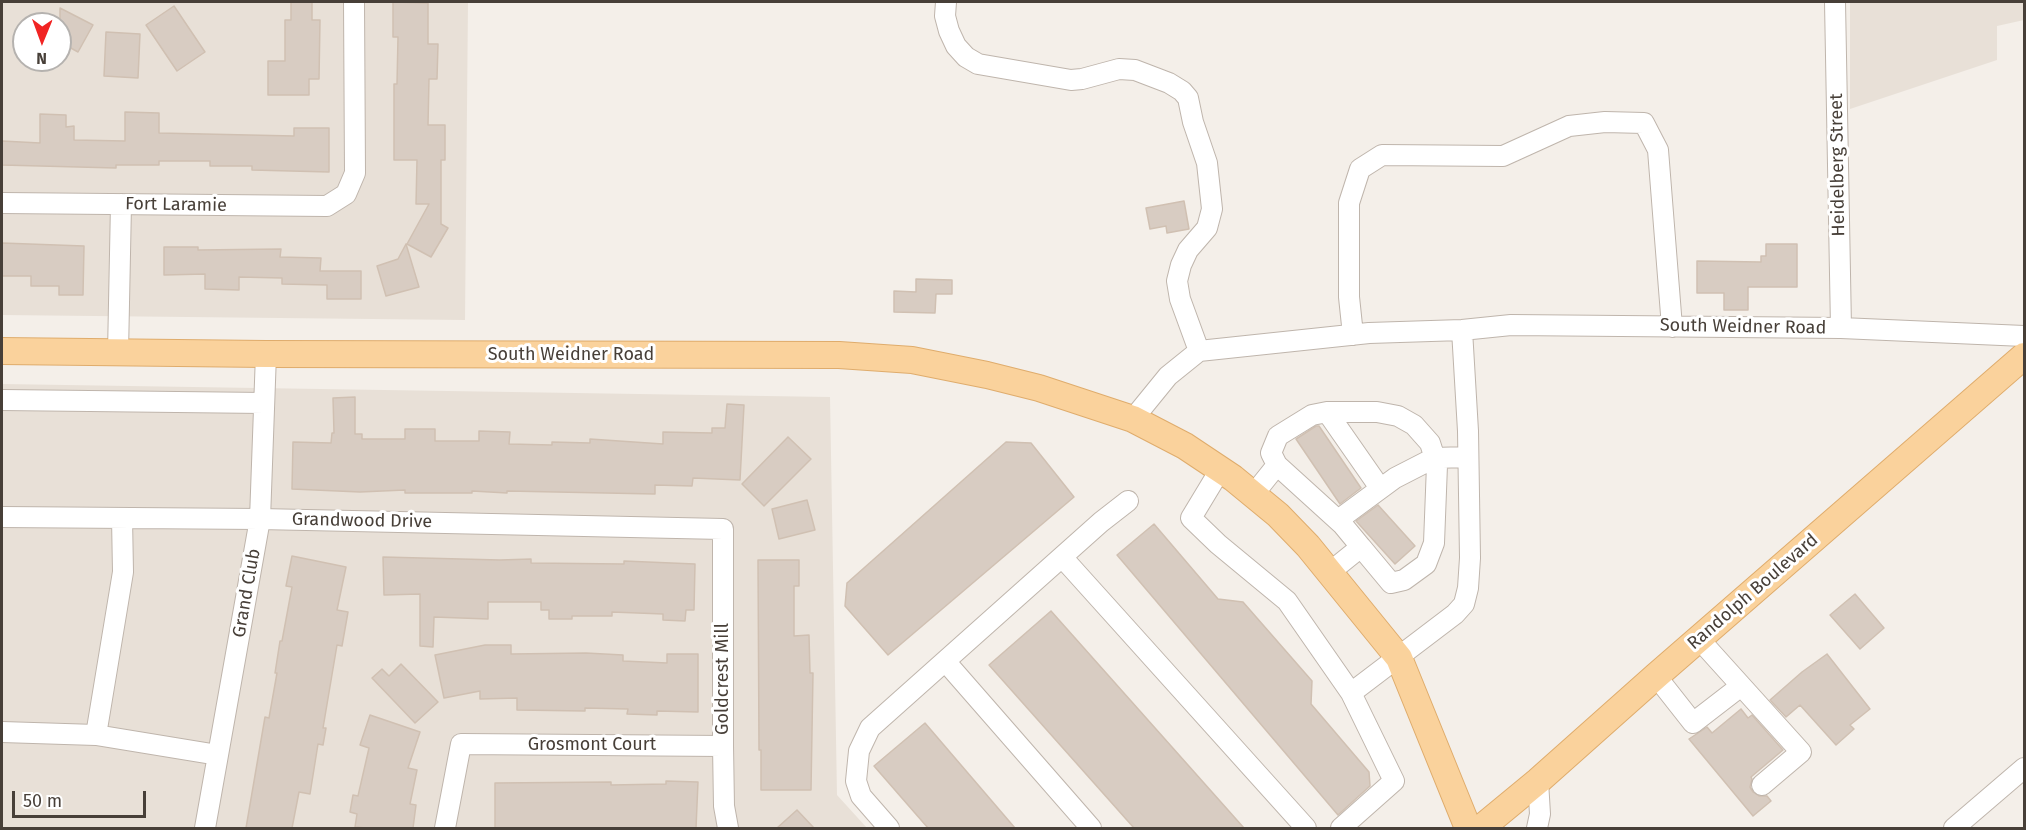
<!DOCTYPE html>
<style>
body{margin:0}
#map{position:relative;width:2026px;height:830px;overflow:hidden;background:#f4efe9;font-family:"Fira Sans",sans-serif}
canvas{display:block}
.frame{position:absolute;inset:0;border:3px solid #473f38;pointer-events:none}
.north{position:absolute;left:12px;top:12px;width:60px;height:60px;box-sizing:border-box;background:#fff;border:2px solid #b5b2af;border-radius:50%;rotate:181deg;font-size:16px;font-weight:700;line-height:24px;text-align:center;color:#473f38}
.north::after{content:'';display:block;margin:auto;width:21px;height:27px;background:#f12423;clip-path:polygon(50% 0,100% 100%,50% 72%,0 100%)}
.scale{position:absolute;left:12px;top:791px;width:134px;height:27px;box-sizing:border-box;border:3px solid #473f38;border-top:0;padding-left:8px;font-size:18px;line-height:21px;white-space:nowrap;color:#473f38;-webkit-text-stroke:4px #fff;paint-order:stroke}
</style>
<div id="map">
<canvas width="2026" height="830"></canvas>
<div class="frame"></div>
<div class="north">N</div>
<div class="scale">50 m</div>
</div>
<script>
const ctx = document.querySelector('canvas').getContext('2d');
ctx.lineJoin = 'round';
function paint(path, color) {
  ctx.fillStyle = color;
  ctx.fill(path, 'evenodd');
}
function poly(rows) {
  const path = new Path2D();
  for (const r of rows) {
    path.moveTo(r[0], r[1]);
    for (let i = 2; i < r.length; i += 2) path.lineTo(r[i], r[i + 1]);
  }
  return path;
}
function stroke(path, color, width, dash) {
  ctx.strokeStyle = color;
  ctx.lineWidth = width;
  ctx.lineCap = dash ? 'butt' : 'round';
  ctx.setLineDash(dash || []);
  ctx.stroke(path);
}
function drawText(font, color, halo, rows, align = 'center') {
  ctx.font = font + ' "Fira Sans",sans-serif';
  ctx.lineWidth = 6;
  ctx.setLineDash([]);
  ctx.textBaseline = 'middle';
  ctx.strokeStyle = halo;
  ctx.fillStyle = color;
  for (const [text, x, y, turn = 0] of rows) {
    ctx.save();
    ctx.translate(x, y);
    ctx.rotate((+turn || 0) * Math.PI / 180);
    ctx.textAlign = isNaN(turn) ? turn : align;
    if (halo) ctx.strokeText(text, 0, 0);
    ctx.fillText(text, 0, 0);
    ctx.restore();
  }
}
paint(poly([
 [2,2,468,2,465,320,2,315],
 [24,24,60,24,60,60,24,60],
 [1850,2,2024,2,2024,20,1997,26,1997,60,1850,109],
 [2,384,830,397,837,795,867,828,2,828]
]), '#e8e0d7');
const building = poly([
 [291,2,312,2,312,20,320,20,319,79,309,79,309,95,268,95,268,61,285,61,285,20,291,20,291,2],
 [393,2,428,3,428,44,438,44,437,79,429,79,428,125,445,125,445,160,441,160,441,224,448,228,431,257,407,244,429,204,416,204,417,160,394,160,394,84,397,84,398,37,393,37,393,2],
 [174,6,205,52,177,71,146,25,174,6],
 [60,8,93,25,78,52,60,42,60,8],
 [106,32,140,34,138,78,104,76,106,32],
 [125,112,159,113,159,133,294,136,294,128,329,128,329,172,252,170,252,166,210,166,210,161,159,161,159,165,116,165,116,168,2,165,2,141,40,143,40,114,66,115,66,127,74,126,74,140,125,141,125,112],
 [1184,201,1189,229,1167,233,1166,226,1150,229,1146,208,1184,201],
 [2,243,84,246,83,295,59,295,59,286,31,286,31,276,2,276,2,243],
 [406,244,419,287,386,296,377,266,398,259,406,244],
 [1766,244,1797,244,1797,287,1748,287,1748,310,1724,310,1724,293,1697,293,1697,261,1761,262,1761,256,1766,256,1766,244],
 [164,247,198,247,198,250,281,249,280,257,321,258,320,271,361,271,361,299,327,299,327,285,282,284,282,278,239,277,239,290,205,289,205,274,164,275,164,247],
 [916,279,952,280,952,294,936,294,935,313,894,312,894,291,916,292,916,279],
 [355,397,355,434,362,434,362,439,405,439,405,429,435,429,435,441,479,441,479,431,510,432,509,444,552,445,552,442,590,443,590,439,663,444,663,432,712,433,712,428,725,428,727,404,744,405,740,480,693,478,692,486,655,485,655,494,507,491,507,493,472,491,472,493,405,493,405,490,360,492,292,489,293,442,331,443,332,433,334,433,333,398,355,397],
 [1316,426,1319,426,1361,488,1340,504,1296,439,1316,426],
 [788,437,811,459,764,506,742,484,788,437],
 [1006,442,1031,443,1074,497,888,655,845,606,847,583,1006,442],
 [807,500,815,530,779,539,772,509,807,500],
 [1378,505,1415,546,1395,564,1356,521,1378,505],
 [1154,524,1218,599,1243,602,1312,681,1311,704,1369,772,1370,786,1338,815,1117,555,1154,524],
 [292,556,346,567,337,610,348,612,342,646,337,645,323,728,326,728,323,745,318,744,310,794,299,792,292,828,246,828,265,717,269,718,277,673,275,673,280,641,282,641,292,587,286,586,292,556],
 [383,557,500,560,531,559,531,563,624,564,624,561,695,564,694,610,686,610,685,621,663,620,663,614,612,612,612,616,572,616,572,619,549,619,549,610,541,610,541,602,488,602,488,619,434,617,433,647,420,646,420,594,384,595,383,557],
 [758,560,799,560,799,586,794,586,794,636,809,635,810,673,813,673,811,790,761,790,761,750,759,750,758,560],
 [1855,594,1884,628,1860,649,1830,615,1855,594],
 [1051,611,1244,828,1134,828,989,665,1051,611],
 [485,645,511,645,511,654,586,653,623,655,623,661,667,663,667,654,698,654,698,712,657,711,657,715,627,714,628,709,585,708,585,711,517,710,517,698,480,699,480,691,444,698,435,655,485,645],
 [1827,654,1870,709,1850,725,1854,729,1836,745,1800,705,1786,717,1770,700,1802,672,1827,654],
 [401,664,438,702,415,723,372,678,382,669,389,676,401,664],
 [1741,709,1748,718,1752,715,1783,750,1751,777,1752,779,1750,787,1753,792,1759,796,1767,796,1771,801,1753,816,1689,739,1707,727,1712,733,1741,709],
 [370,715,420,732,408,768,417,770,410,804,416,805,413,828,366,828,355,827,357,814,350,812,353,795,358,796,369,748,360,745,370,715],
 [925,723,1015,828,928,828,874,766,925,723],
 [666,781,698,782,696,828,495,828,495,783,611,782,611,785,666,784,666,781],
 [797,810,814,828,777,828,797,810]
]);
paint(building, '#d8ccc2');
stroke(building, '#d0c0b2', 1.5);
const minor = poly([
 [946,2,945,16,949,31,956,46,966,57,978,64,1071,80,1082,79,1119,69,1135,70,1169,83,1182,91,1188,98,1193,122,1207,163,1212,209,1207,228,1188,250,1181,265,1177,281,1180,299,1199,351],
 [1835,2,1841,328],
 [2,203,327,206,346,194,355,173,354,2],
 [1353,335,1349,297,1349,203,1360,169,1382,155,1503,156,1569,126,1605,122,1644,123,1658,150,1672,327],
 [118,353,121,204],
 [2,400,264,403],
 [1327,412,1380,488],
 [1133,419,1168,376,1199,351,1369,333,1462,330,1511,325,1841,328,2024,336],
 [1220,470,1191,518,1218,544,1287,601,1351,693,1394,781,1341,828],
 [1253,495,1277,465],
 [2,517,260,519,723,529,723,746,724,806,728,828],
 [1338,520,1395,478,1434,458,1468,457],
 [1062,557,1306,828],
 [1330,572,1361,547,1391,583,1404,580,1426,564,1434,543,1437,465,1430,443,1414,425,1398,416,1377,412,1327,412,1312,415,1278,436,1271,453,1277,465,1342,524,1361,547],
 [1699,639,1801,752,1762,785],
 [945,661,1091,828],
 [1656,676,1693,723,1741,686],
 [1351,693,1455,614,1464,604,1468,588,1470,558,1468,431,1462,330],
 [2,732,96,735,218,755],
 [96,735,123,572,122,518],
 [205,828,260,519,266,354],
 [445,828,461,744,723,746],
 [889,828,861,796,856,781,859,751,870,728,1101,522,1128,501],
 [1537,828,1540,814,1538,781],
 [1954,828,2024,768]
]);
const major = poly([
 [2,351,266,354,839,355,912,360,987,375,1039,388,1133,419,1185,446,1233,478,1278,515,1308,546,1399,658,1468,828],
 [1481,828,1538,781,1656,676,2024,356]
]);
stroke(minor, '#bfb5ac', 22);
stroke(major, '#dfac6c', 28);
stroke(minor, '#fff', 20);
stroke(major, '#fad29c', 26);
drawText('18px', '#473f38', '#fff', [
 ["Heidelberg Street",1838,165,-91],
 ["Fort Laramie",176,205,1],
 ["South Weidner Road",1743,327,1],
 ["South Weidner Road",571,355],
 ["Grandwood Drive",362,521,1],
 ["Randolph Boulevard",1753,592,-41],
 ["Grand Club",247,593,-80],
 ["Goldcrest Mill",723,679,-90],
 ["Grosmont Court",592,745]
]);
</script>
